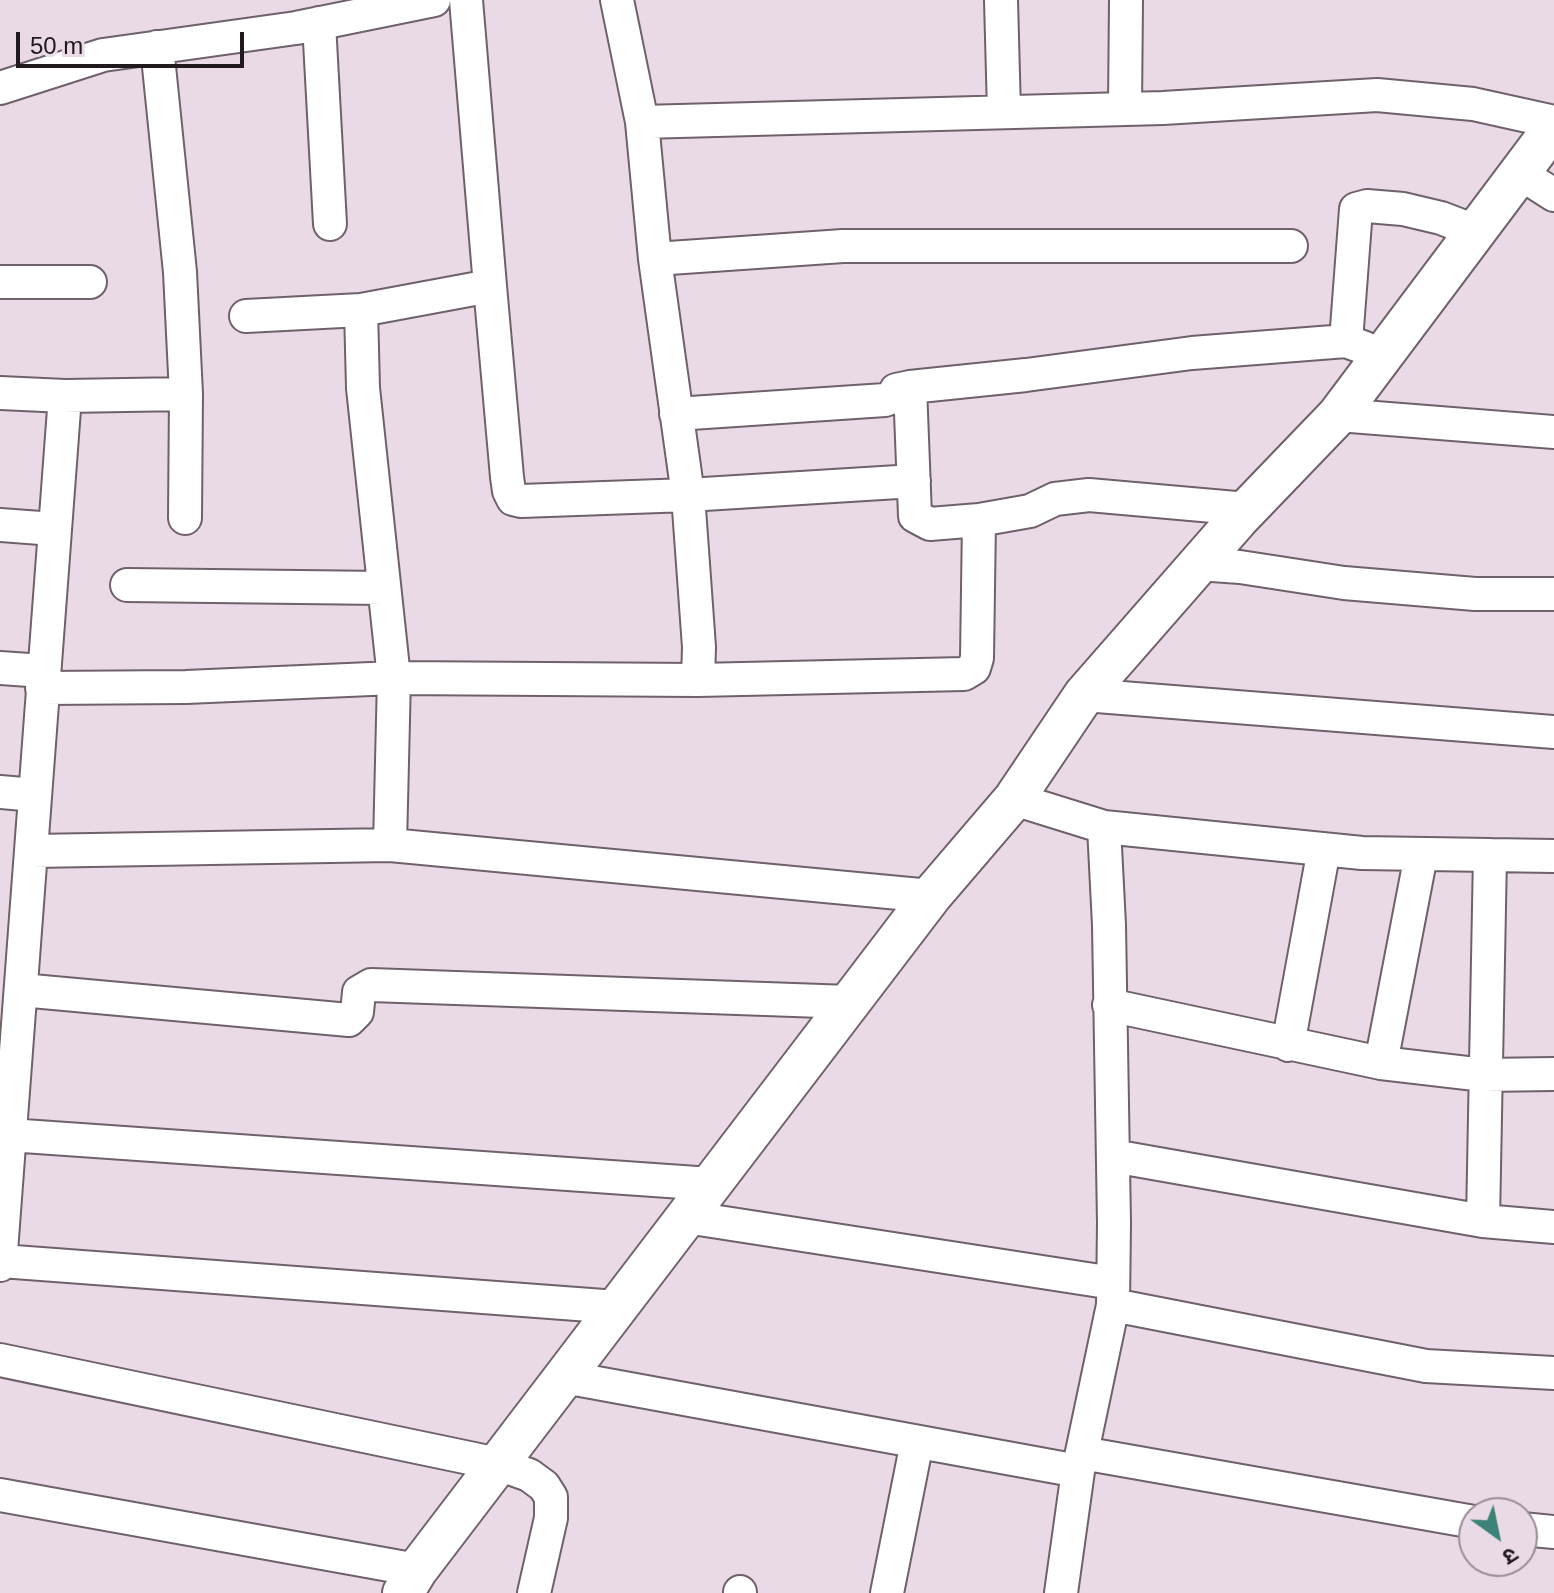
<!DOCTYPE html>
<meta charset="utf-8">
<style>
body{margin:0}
#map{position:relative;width:1554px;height:1593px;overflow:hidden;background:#eadae6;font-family:Helvetica,"Noto Sans Devanagari",sans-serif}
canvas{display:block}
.north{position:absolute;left:1458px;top:1497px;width:80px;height:80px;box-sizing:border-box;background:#eadae6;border:2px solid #998d96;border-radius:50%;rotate:147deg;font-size:22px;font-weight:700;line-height:32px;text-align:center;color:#201a1f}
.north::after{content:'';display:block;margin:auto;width:28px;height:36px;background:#3c8279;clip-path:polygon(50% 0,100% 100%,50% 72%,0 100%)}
.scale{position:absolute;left:16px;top:32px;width:228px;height:36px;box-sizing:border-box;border:4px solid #201a1f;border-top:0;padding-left:10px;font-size:24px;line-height:28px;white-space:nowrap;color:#201a1f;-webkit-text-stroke:6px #eadae6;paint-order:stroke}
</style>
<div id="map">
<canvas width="1554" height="1593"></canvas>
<div class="north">उ</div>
<div class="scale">50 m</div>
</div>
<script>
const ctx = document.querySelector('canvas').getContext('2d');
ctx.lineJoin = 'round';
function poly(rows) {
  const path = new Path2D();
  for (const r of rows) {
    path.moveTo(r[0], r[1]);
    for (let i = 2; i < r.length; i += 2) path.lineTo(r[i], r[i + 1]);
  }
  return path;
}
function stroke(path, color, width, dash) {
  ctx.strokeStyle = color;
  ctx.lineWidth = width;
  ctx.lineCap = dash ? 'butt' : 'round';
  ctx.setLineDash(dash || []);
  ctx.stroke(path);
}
const minor = poly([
 [1001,0,1004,112],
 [319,23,330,224],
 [157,47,180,272,186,394,185,518],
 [0,88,103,55,296,28,434,0],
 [1125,108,1126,0],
 [642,122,1163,108,1377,95,1473,104,1554,122],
 [1521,174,1554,195],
 [655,259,843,246,1291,246],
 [0,282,90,282],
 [490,286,507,477,509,491,513,499,521,501,688,495,914,481],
 [246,316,361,310],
 [1365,348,1346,341,1356,209,1367,206,1403,209,1441,218,1475,231],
 [0,393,65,396,186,394],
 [676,414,885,400,893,397,896,390,910,387],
 [1338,415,1554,432],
 [979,520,930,524,915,516,910,387,1026,375,1192,353,1346,341],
 [0,525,54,529],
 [1198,564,1240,567,1344,583,1475,594,1554,594],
 [127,585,384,588],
 [0,668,43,671],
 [698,680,964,674,974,668,977,658,979,520,1030,511,1055,499,1089,495,1247,509],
 [42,688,186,687,394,678,698,680,699,647,688,495,655,259,642,122,617,0],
 [1084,695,1554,732],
 [0,792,35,795],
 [1014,799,1104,827,1109,925,1114,1223,1113,1305,1078,1471,1061,1593],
 [1104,827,1362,853,1554,856],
 [390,845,394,678,363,388,361,310,490,286,466,0],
 [32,851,390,845,931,896],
 [21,990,349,1020,357,1012,359,992,371,985,850,1002],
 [1109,1005,1381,1063,1484,1075,1554,1074],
 [1288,1045,1324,849],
 [1381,1063,1421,855],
 [9,1135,711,1184],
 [1113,1156,1483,1221,1554,1227],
 [686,1217,1113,1283],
 [1483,1221,1490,855],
 [1,1261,617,1307],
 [0,1265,65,396],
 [1113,1305,1426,1366,1554,1373],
 [0,1360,498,1464,529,1475,544,1486,551,1497,551,1518,534,1593],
 [564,1377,1078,1471],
 [1082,1453,1474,1522],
 [0,1495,417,1570],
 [1522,1529,1554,1532],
 [740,1593,740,1592],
 [887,1593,917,1442]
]);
const tertiary = poly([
 [403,1593,417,1570,931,896,1014,799,1084,695,1238,519,1338,415,1554,127]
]);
stroke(minor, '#6e616b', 36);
stroke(tertiary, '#6e616b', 44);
stroke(minor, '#fff', 32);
stroke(tertiary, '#fff', 40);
</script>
